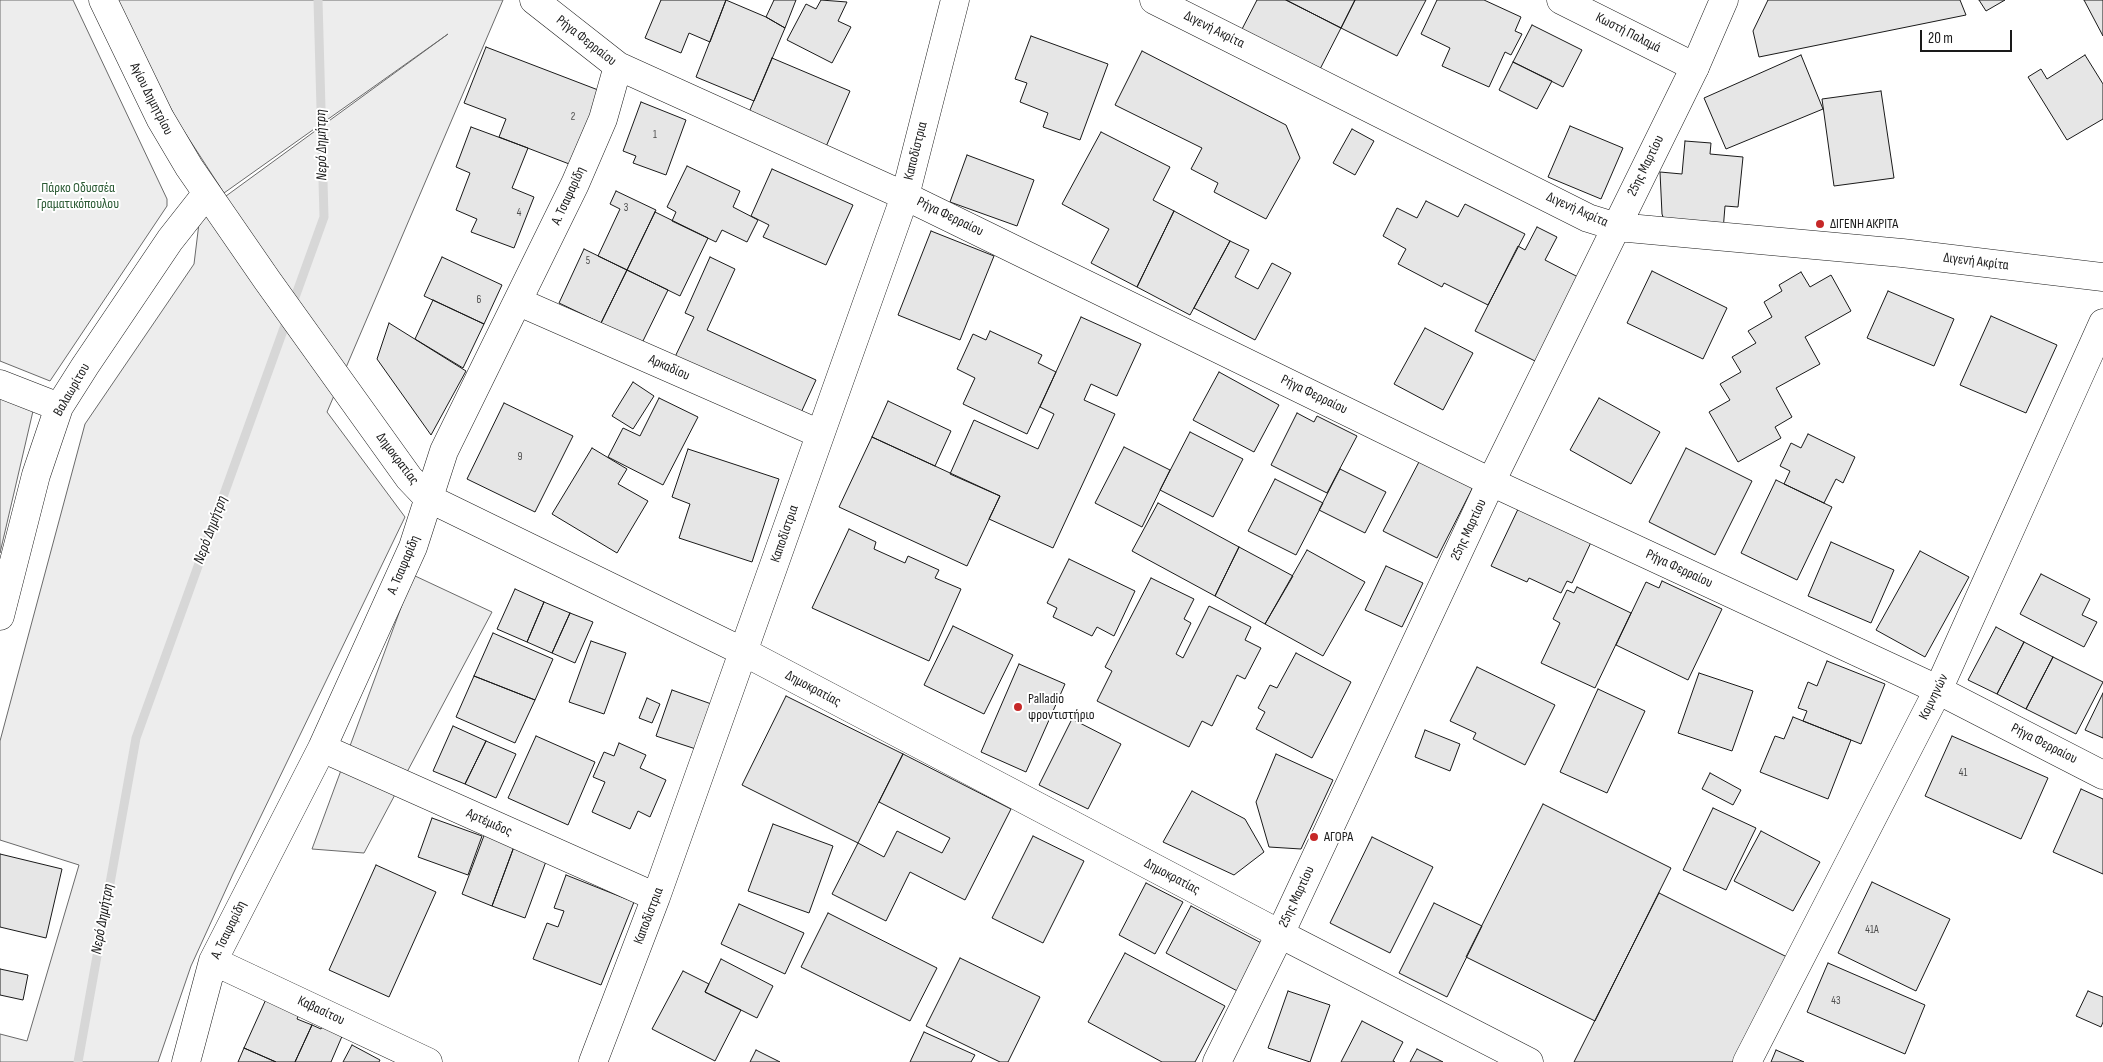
<!DOCTYPE html>
<meta charset="utf-8">
<style>
body{margin:0}
#map{position:relative;width:2103px;height:1062px;overflow:hidden;background:#fff;font-family:"Sofia Sans Condensed",sans-serif}
canvas{display:block}
.scale{position:absolute;left:1920px;top:30px;width:92px;height:22px;box-sizing:border-box;border:2px solid #1a1a1a;border-top:0;padding-left:6px;font-size:15px;line-height:18px;white-space:nowrap;color:#1a1a1a;-webkit-text-stroke:4px #fff;paint-order:stroke}
</style>
<div id="map">
<canvas width="2103" height="1062"></canvas>
<div class="scale">20 m</div>
</div>
<script>
const ctx = document.querySelector('canvas').getContext('2d');
ctx.lineJoin = 'round';
function paint(path, color) {
  ctx.fillStyle = color;
  ctx.fill(path, 'evenodd');
}
function poly(rows) {
  const path = new Path2D();
  for (const r of rows) {
    path.moveTo(r[0], r[1]);
    for (let i = 2; i < r.length; i += 2) path.lineTo(r[i], r[i + 1]);
  }
  return path;
}
function stroke(path, color, width, dash) {
  ctx.strokeStyle = color;
  ctx.lineWidth = width;
  ctx.lineCap = dash ? 'butt' : 'round';
  ctx.setLineDash(dash || []);
  ctx.stroke(path);
}
function drawText(font, color, halo, rows, align = 'center') {
  ctx.font = font + ' "Sofia Sans Condensed",sans-serif';
  ctx.lineWidth = 4;
  ctx.setLineDash([]);
  ctx.textBaseline = 'middle';
  ctx.strokeStyle = halo;
  ctx.fillStyle = color;
  for (const [text, x, y, turn = 0] of rows) {
    ctx.save();
    ctx.translate(x, y);
    ctx.rotate((+turn || 0) * Math.PI / 180);
    ctx.textAlign = isNaN(turn) ? turn : align;
    if (halo) ctx.strokeText(text, 0, 0);
    ctx.fillText(text, 0, 0);
    ctx.restore();
  }
}
const green = poly([
 [0,0,73,0,167,199,167,206,50,381,0,361,0,0],
 [118,0,503,0,327,412,405,517,233,874,191,966,158,1062,0,1062,0,1034,27,1041,79,865,0,840,0,741,85,424,194,264,200,215,448,34,224,193,178,122,141,53,118,0],
 [0,398,33,411,0,553,0,398],
 [413,575,492,612,364,853,312,849,413,575]
]);
paint(green, '#ededed');
stroke(green, '#6a6a6a', 1);
stroke(poly([
 [78,1062,136,738,324,217,318,0]
]), '#d7d7d7', 9);
const building = poly([
 [661,0,726,0,710,42,689,33,681,53,645,38,661,0],
 [726,0,766,17,785,28,754,101,696,77,726,0],
 [774,0,796,0,785,28,766,17,774,0],
 [821,0,847,2,838,21,851,27,832,63,787,40,806,4,816,9,821,0],
 [1257,0,1286,0,1341,28,1318,73,1240,33,1257,0],
 [1286,0,1355,0,1341,28,1286,0],
 [1355,0,1426,0,1397,56,1341,28,1355,0],
 [1437,0,1484,0,1521,17,1515,31,1522,34,1511,55,1505,52,1489,87,1442,66,1450,48,1421,34,1437,0],
 [1768,0,1960,0,1966,15,1759,57,1753,31,1768,0],
 [1979,0,2005,0,1986,11,1979,0],
 [2084,0,2103,0,2103,36,2084,0],
 [1532,25,1582,50,1563,87,1513,62,1532,25],
 [1031,36,1108,64,1080,140,1043,127,1048,113,1020,102,1027,83,1015,79,1031,36],
 [486,47,606,93,577,167,499,137,506,119,464,103,486,47],
 [1142,51,1286,125,1300,158,1266,219,1214,192,1218,183,1191,169,1202,148,1115,105,1142,51],
 [1801,55,1823,109,1726,149,1704,98,1801,55],
 [2085,55,2103,84,2103,119,2067,140,2028,77,2041,69,2047,79,2085,55],
 [772,58,850,91,825,149,747,117,772,58],
 [1513,62,1552,81,1537,109,1499,90,1513,62],
 [1881,91,1894,178,1834,186,1822,99,1881,91],
 [641,102,686,120,666,175,633,163,636,156,623,151,641,102],
 [1570,126,1623,148,1601,199,1548,177,1570,126],
 [471,127,528,148,512,188,534,197,514,248,471,232,477,219,456,210,470,173,456,167,471,127],
 [1352,129,1374,141,1355,175,1333,163,1352,129],
 [1101,132,1170,167,1153,200,1174,211,1137,287,1091,263,1109,229,1062,204,1101,132],
 [1685,141,1711,143,1710,154,1743,157,1738,207,1725,206,1723,231,1665,223,1662,214,1660,172,1682,174,1685,141],
 [967,155,1034,180,1017,226,950,202,967,155],
 [687,166,740,191,733,207,758,220,747,242,722,230,716,242,672,221,676,212,667,207,687,166],
 [772,169,853,205,826,265,763,237,769,225,751,216,772,169],
 [616,191,656,210,627,270,598,256,620,209,610,204,616,191],
 [1426,201,1458,217,1465,204,1525,234,1488,305,1444,283,1442,287,1398,264,1406,249,1383,236,1397,208,1417,218,1426,201],
 [1174,211,1230,241,1190,315,1137,287,1174,211],
 [655,212,708,238,680,296,627,270,655,212],
 [1537,227,1557,237,1545,260,1580,278,1537,362,1475,331,1518,246,1525,250,1537,227],
 [931,231,994,256,960,340,898,315,931,231],
 [1230,241,1249,250,1235,277,1258,289,1272,263,1291,273,1255,340,1194,308,1230,241],
 [584,249,627,270,601,323,559,303,584,249],
 [442,257,502,285,484,324,424,296,442,257],
 [710,257,735,269,707,330,816,380,799,417,674,359,694,317,685,313,710,257],
 [627,270,668,290,642,343,601,323,627,270],
 [1652,271,1727,308,1703,359,1627,323,1652,271],
 [1801,272,1810,287,1831,275,1851,311,1805,337,1820,364,1776,388,1792,417,1775,427,1781,438,1738,462,1709,412,1730,400,1720,384,1741,372,1732,357,1756,343,1748,331,1772,317,1764,302,1782,291,1779,285,1801,272],
 [1888,291,1954,319,1934,366,1867,338,1888,291],
 [433,300,484,324,463,368,415,339,433,300],
 [1991,316,2057,345,2026,413,1960,385,1991,316],
 [1081,317,1141,344,1117,396,1091,384,1084,400,1115,414,1053,548,989,519,1000,496,950,474,974,420,1038,449,1054,414,1040,407,1081,317],
 [389,323,466,371,431,435,377,359,389,323],
 [1425,328,1473,353,1443,410,1394,384,1425,328],
 [990,331,1042,355,1038,363,1056,372,1027,434,963,404,975,378,957,369,973,334,986,340,990,331],
 [1219,372,1279,405,1254,452,1193,420,1219,372],
 [633,382,654,396,633,429,612,416,633,382],
 [659,398,698,417,663,485,608,457,623,428,640,436,659,398],
 [1599,398,1660,432,1631,484,1570,450,1599,398],
 [888,401,951,431,935,466,872,437,888,401],
 [504,403,573,436,535,512,467,479,504,403],
 [1297,413,1314,422,1317,416,1357,436,1327,493,1271,465,1297,413],
 [1190,432,1243,459,1213,517,1160,490,1190,432],
 [1808,434,1855,457,1843,483,1836,479,1824,503,1784,484,1790,471,1780,466,1791,443,1801,448,1808,434],
 [872,437,1000,496,967,566,839,507,872,437],
 [1124,447,1170,470,1142,527,1095,503,1124,447],
 [592,448,627,469,618,484,648,501,617,553,552,514,592,448],
 [1686,448,1752,481,1715,555,1649,522,1686,448],
 [688,449,779,479,752,562,679,538,690,504,672,497,688,449],
 [1420,460,1473,487,1437,558,1383,531,1420,460],
 [1340,469,1386,492,1365,533,1319,510,1340,469],
 [1275,479,1323,503,1296,555,1248,531,1275,479],
 [1776,480,1832,507,1797,580,1741,553,1776,480],
 [1158,503,1239,547,1215,596,1132,551,1158,503],
 [1520,505,1593,538,1572,583,1567,581,1561,593,1529,578,1527,582,1491,566,1520,505],
 [849,529,876,542,874,549,905,563,908,556,939,570,935,578,961,589,929,661,812,608,849,529],
 [1831,542,1894,570,1871,623,1808,596,1831,542],
 [1239,547,1293,576,1265,624,1215,596,1239,547],
 [1307,550,1365,582,1323,656,1265,624,1307,550],
 [1920,551,1969,577,1925,657,1876,630,1920,551],
 [1069,559,1135,591,1114,636,1097,627,1092,636,1053,617,1057,608,1047,603,1069,559],
 [1386,566,1423,583,1402,627,1365,610,1386,566],
 [2041,574,2090,599,2082,615,2097,622,2084,647,2020,614,2041,574],
 [1151,578,1194,599,1184,619,1191,623,1176,654,1183,658,1209,606,1251,627,1245,640,1261,648,1245,679,1237,675,1212,726,1202,721,1189,747,1097,701,1112,671,1105,667,1151,578],
 [1662,581,1722,609,1688,680,1616,645,1646,582,1659,588,1662,581],
 [1577,587,1631,613,1595,688,1541,663,1560,623,1553,619,1567,590,1574,593,1577,587],
 [515,589,544,602,527,642,497,629,515,589],
 [544,602,570,613,552,653,527,642,544,602],
 [570,613,593,622,575,663,552,653,570,613],
 [953,626,1013,655,984,714,924,685,953,626],
 [1996,627,2024,642,1997,694,1968,680,1996,627],
 [493,633,553,659,535,700,474,676,493,633],
 [591,641,626,653,604,714,569,702,591,641],
 [2024,642,2053,657,2026,709,1997,694,2024,642],
 [1296,653,1351,682,1312,758,1256,729,1265,712,1258,708,1270,685,1277,688,1296,653],
 [2053,657,2103,682,2076,734,2026,709,2053,657],
 [1827,661,1885,684,1861,744,1803,721,1807,711,1798,708,1808,682,1817,686,1827,661],
 [1019,664,1065,684,1026,772,981,752,1019,664],
 [1477,667,1555,705,1525,765,1473,739,1476,733,1450,721,1477,667],
 [1699,673,1753,691,1732,751,1678,733,1699,673],
 [474,676,535,700,515,743,456,717,474,676],
 [1598,689,1645,711,1607,793,1560,772,1598,689],
 [672,690,717,706,702,751,656,736,672,690],
 [2103,693,2103,738,2085,730,2103,693],
 [786,696,903,754,858,843,742,785,786,696],
 [647,698,660,704,652,723,639,718,647,698],
 [1793,717,1851,740,1828,799,1760,772,1775,736,1784,739,1793,717],
 [1072,719,1121,744,1088,809,1039,785,1072,719],
 [453,726,486,741,465,784,433,771,453,726],
 [1425,730,1460,744,1450,771,1415,757,1425,730],
 [536,736,595,762,568,825,508,798,536,736],
 [1952,736,2048,778,2021,839,1925,796,1952,736],
 [486,741,516,754,496,798,465,784,486,741],
 [619,743,646,755,640,768,666,780,650,817,638,811,630,829,592,812,605,782,593,777,604,752,614,756,619,743],
 [903,754,1011,809,965,900,910,872,886,921,832,894,858,843,884,857,897,831,942,853,950,838,879,802,903,754],
 [1276,754,1333,780,1301,849,1269,847,1256,802,1276,754],
 [1710,773,1741,790,1733,805,1702,789,1710,773],
 [2081,789,2103,799,2103,874,2053,852,2081,789],
 [1192,791,1245,819,1264,852,1234,875,1163,842,1192,791],
 [1543,804,1671,868,1595,1021,1466,957,1543,804],
 [1713,808,1756,828,1726,890,1683,870,1713,808],
 [432,818,482,836,468,875,418,857,432,818],
 [773,824,833,846,809,913,748,891,773,824],
 [1761,831,1820,862,1793,911,1734,881,1761,831],
 [485,833,515,844,492,906,462,894,485,833],
 [1033,836,1084,861,1043,943,992,918,1033,836],
 [1372,837,1433,867,1390,953,1330,923,1372,837],
 [515,844,548,856,525,918,492,906,515,844],
 [0,854,62,869,46,938,0,927,0,854],
 [376,865,436,892,389,997,329,970,376,865],
 [566,875,634,902,601,985,533,959,547,923,558,927,564,911,554,908,566,875],
 [1872,882,1950,919,1916,991,1838,953,1872,882],
 [1146,883,1183,902,1155,954,1119,935,1146,883],
 [1659,893,1787,957,1735,1062,1574,1062,1659,893],
 [1434,903,1482,926,1447,997,1399,973,1434,903],
 [739,904,804,933,785,974,721,944,739,904],
 [1191,906,1269,947,1243,994,1166,953,1191,906],
 [828,913,937,968,910,1021,801,967,828,913],
 [1125,953,1225,1006,1195,1062,1162,1062,1088,1022,1125,953],
 [960,958,1040,997,1008,1062,1000,1062,926,1026,960,958],
 [721,959,773,986,757,1018,705,992,721,959],
 [1828,963,1925,1005,1905,1054,1807,1012,1828,963],
 [0,969,28,975,23,1000,0,995,0,969],
 [683,971,709,984,705,992,741,1010,715,1061,652,1029,683,971],
 [1288,991,1330,1005,1310,1062,1268,1048,1288,991],
 [2088,991,2103,997,2103,1022,2101,1027,2076,1016,2088,991],
 [267,997,300,1012,297,1019,312,1025,295,1062,276,1062,244,1048,267,997],
 [1362,1021,1403,1042,1393,1061,1395,1062,1341,1062,1362,1021],
 [312,1025,321,1029,323,1025,343,1034,331,1062,295,1062,312,1025],
 [924,1032,975,1055,971,1062,910,1062,924,1032],
 [352,1045,380,1060,379,1062,343,1062,352,1045],
 [244,1048,276,1062,238,1062,244,1048],
 [1417,1049,1443,1062,1410,1062,1417,1049],
 [756,1050,780,1062,750,1062,756,1050],
 [1776,1050,1804,1062,1771,1062,1776,1050]
]);
paint(building, '#e6e6e6');
stroke(building, '#1a1a1a', 1);
const minor = poly([
 [103,0,160,118,189,167,267,280,409,478,428,498,744,652,1280,934],
 [534,0,618,66,905,196,1491,482,1924,683,2103,775],
 [1154,0,1588,218,1617,227],
 [1561,0,1695,67],
 [519,302,820,434],
 [0,384,59,407],
 [0,616,36,475,59,407,85,366,170,240,207,193],
 [322,748,656,897],
 [213,961,428,1062],
 [186,1062,213,961,322,748,413,547,444,451,575,184,603,119,618,66],
 [593,1062,656,897,905,196,955,0]
]);
const tertiary = poly([
 [1617,227,1902,253,2103,277],
 [1280,934,1529,1062],
 [1217,1062,1280,934,1491,482,1695,67,1724,0],
 [1747,1062,1938,690,2103,323]
]);
stroke(minor, '#1a1a1a', 29);
stroke(tertiary, '#1a1a1a', 29);
stroke(minor, '#fff', 28);
stroke(tertiary, '#fff', 28);
for (const [x, y, r, color] of [
 [1820,224,5,"#c62828"],
 [1018,707,5,"#c62828"],
 [1314,837,5,"#c62828"]
]) {
  const dot = new Path2D();
  dot.arc(x, y, r, 0, 2 * Math.PI);
  ctx.fillStyle = color;
  ctx.fill(dot);
  stroke(dot, '#fff', 2);
}
drawText('11px', '#4d4d4d', null, [
 ["2",573,117],
 ["1",655,135],
 ["3",626,208],
 ["4",519,213],
 ["5",588,261],
 ["6",479,300],
 ["9",520,457],
 ["41",1963,773],
 ["41A",1872,930],
 ["43",1836,1001]
]);
drawText('14px', '#1a1a1a', '#fff', [
 ["Διγενή Ακρίτα",1214,30,27],
 ["Κωστή Παλαμά",1628,33,27],
 ["Ρήγα Φερραίου",586,41,38],
 ["Αγίου Δημητρίου",151,99,63],
 ["Καποδίστρια",916,151,-76],
 ["25ης Μαρτίου",1646,166,-64],
 ["Α. Τσαφαρίδη",569,196,-65],
 ["Διγενή Ακρίτα",1577,210,24],
 ["Ρήγα Φερραίου",950,217,26],
 ["Διγενή Ακρίτα",1976,262,7],
 ["Αρκαδίου",669,368,24],
 ["Βαλαωρίτου",72,390,-60],
 ["Ρήγα Φερραίου",1314,395,26],
 ["Δημοκρατίας",397,459,53],
 ["25ης Μαρτίου",1469,530,-65],
 ["Καποδίστρια",785,534,-71],
 ["Α. Τσαφαρίδη",404,565,-67],
 ["Ρήγα Φερραίου",1679,569,25],
 ["Δημοκρατίας",813,689,28],
 ["Κομνηνών",1934,697,-64],
 ["Ρήγα Φερραίου",2044,744,27],
 ["Αρτέμιδος",489,823,24],
 ["Δημοκρατίας",1172,877,28],
 ["25ης Μαρτίου",1297,897,-65],
 ["Καποδίστρια",649,916,-69],
 ["Α. Τσαφαρίδη",229,930,-64],
 ["Καβασίτου",321,1011,25]
]);
drawText('14px', '#2b5a34', '#fff', [
 ["Πάρκο Οδυσσέα",78,188],
 ["Γραματικόπουλου",78,204]
]);
drawText('14px', '#1a1a1a', '#fff', [
 ["ΔΙΓΕΝΗ ΑΚΡΙΤΑ",1830,224],
 ["Palladio",1028,699],
 ["φροντιστήριο",1028,715],
 ["ΑΓΟΡΑ",1324,837]
], 'left');
drawText('italic 15px', '#1a1a1a', '#fff', [
 ["Νερό Δημήτρη",322,145,-91],
 ["Νερό Δημήτρη",211,530,-70],
 ["Νερό Δημήτρη",103,919,-80]
]);
</script>
